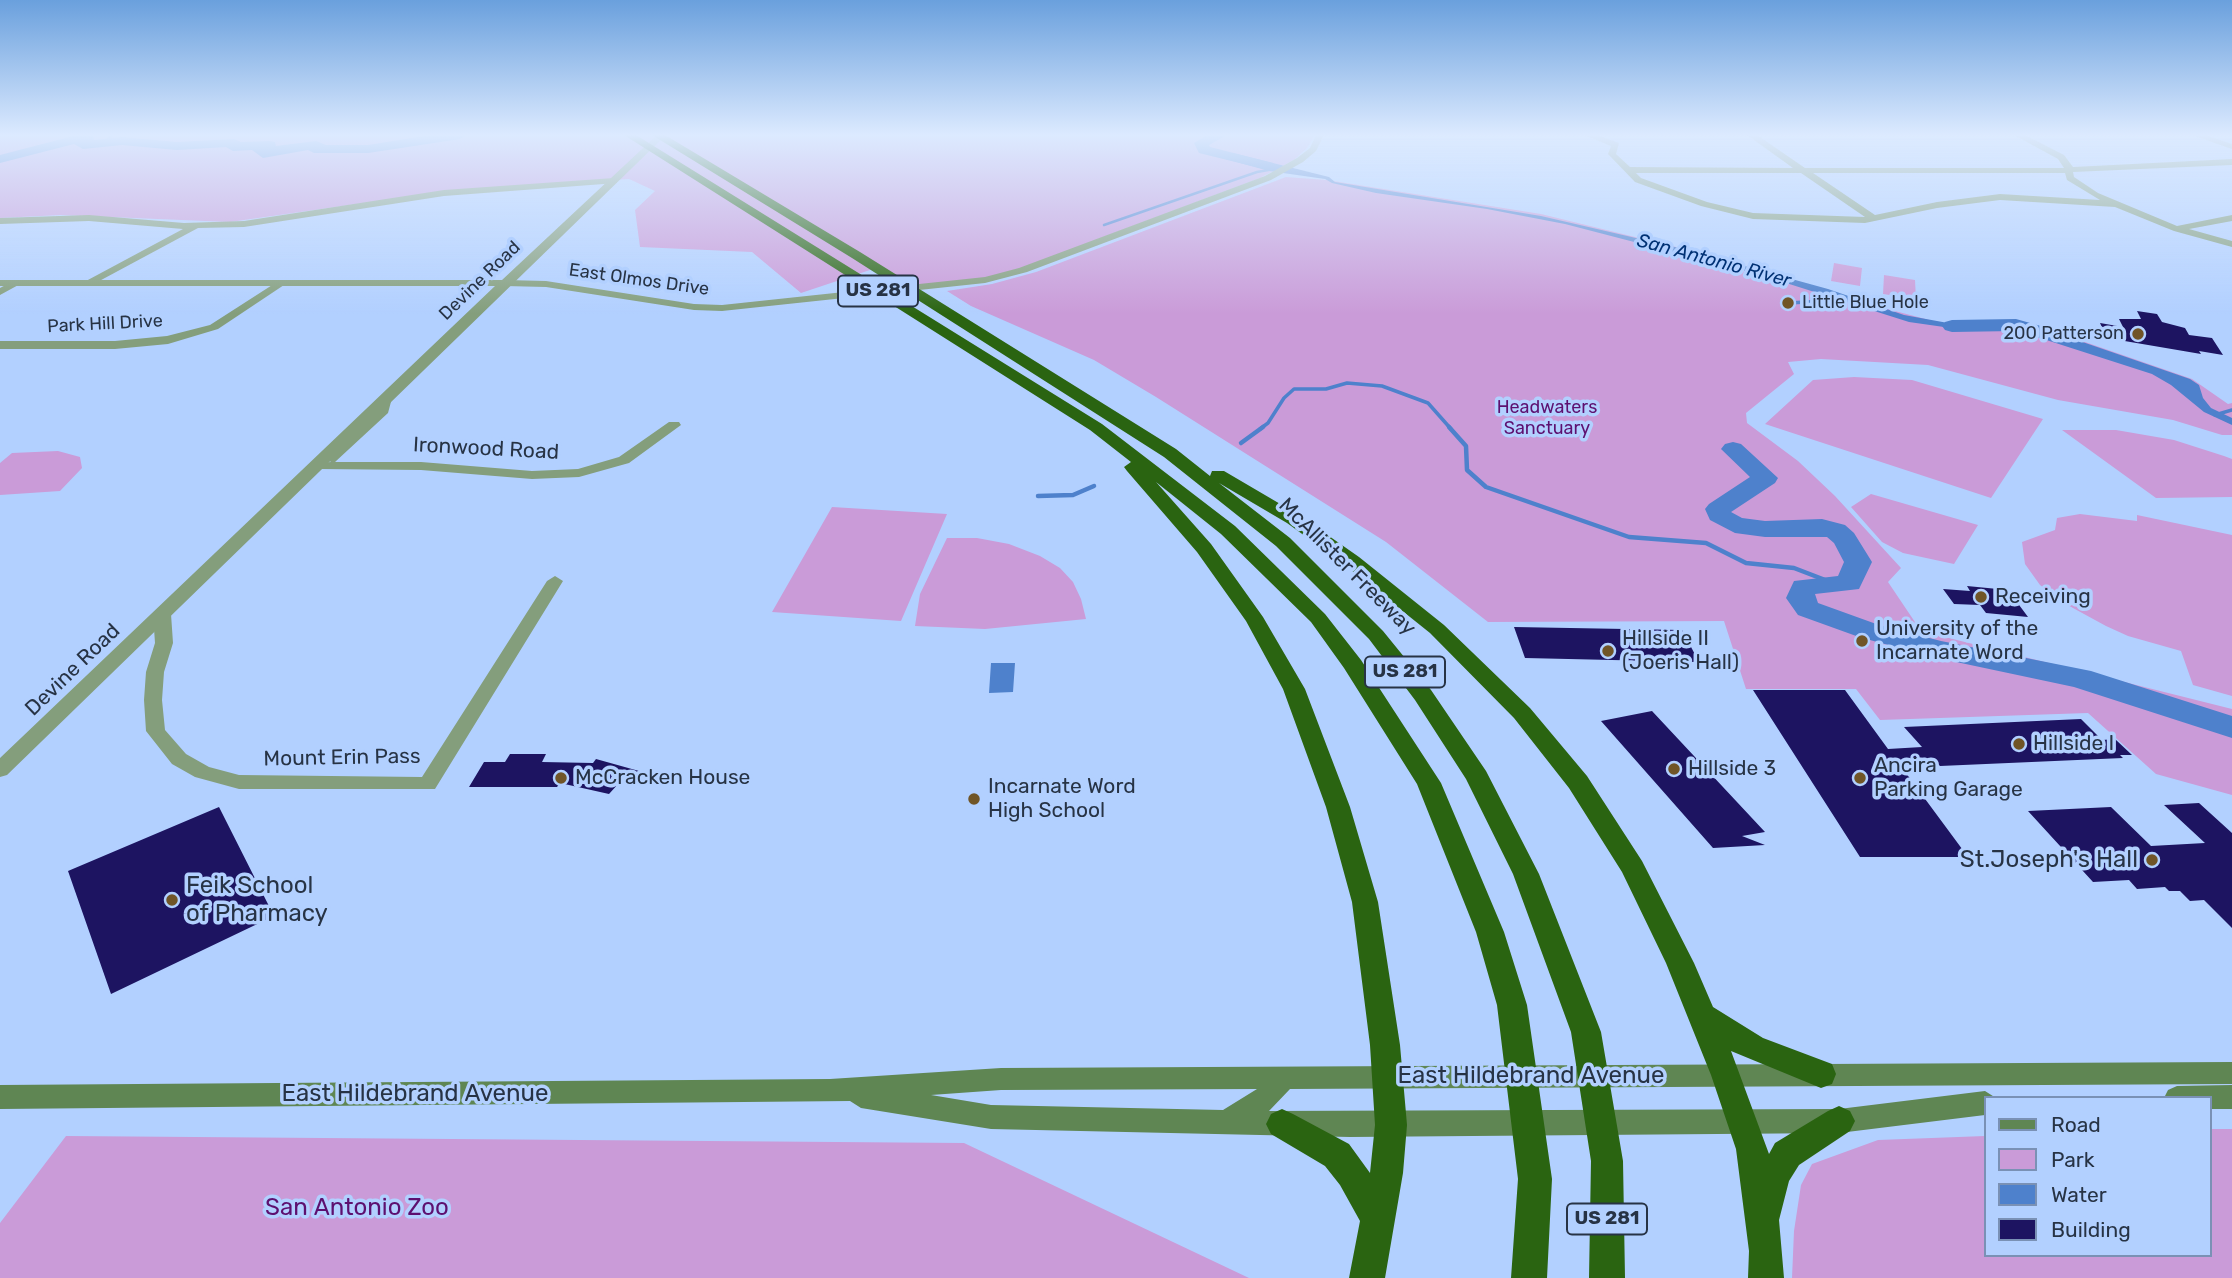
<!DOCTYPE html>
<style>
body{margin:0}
#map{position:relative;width:2232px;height:1278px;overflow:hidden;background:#b2d0ff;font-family:Rubik,sans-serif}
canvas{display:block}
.legend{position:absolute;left:1984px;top:1096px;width:228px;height:161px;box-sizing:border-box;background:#b2d0ff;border:2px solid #7a91b5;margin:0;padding:9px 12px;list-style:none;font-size:21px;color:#273345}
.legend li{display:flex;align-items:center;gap:14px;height:35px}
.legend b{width:35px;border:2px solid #7a91b5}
</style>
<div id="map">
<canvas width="2232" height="1278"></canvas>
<ul class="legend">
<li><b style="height:9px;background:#5f8653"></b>Road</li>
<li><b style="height:19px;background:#ca9bd8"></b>Park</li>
<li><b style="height:19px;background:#4e81cc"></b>Water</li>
<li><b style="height:19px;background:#1d1461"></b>Building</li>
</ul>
</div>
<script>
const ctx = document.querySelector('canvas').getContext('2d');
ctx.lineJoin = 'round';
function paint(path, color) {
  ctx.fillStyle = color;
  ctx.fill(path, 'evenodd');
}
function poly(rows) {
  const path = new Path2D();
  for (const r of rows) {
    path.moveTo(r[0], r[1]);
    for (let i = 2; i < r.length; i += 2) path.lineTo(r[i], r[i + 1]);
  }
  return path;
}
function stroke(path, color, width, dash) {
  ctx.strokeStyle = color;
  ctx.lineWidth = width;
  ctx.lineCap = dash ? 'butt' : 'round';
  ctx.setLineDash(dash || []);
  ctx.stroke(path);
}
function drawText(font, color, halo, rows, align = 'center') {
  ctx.font = font + ' Rubik,sans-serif';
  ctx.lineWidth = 7;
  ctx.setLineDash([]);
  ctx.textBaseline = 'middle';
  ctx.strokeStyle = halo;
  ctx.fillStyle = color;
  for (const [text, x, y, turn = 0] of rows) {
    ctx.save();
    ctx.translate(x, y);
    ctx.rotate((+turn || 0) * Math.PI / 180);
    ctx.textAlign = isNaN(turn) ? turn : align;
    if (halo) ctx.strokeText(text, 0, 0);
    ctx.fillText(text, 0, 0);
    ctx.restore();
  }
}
paint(poly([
 [0,135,1315,135,1307,148,1294,160,1260,178,1022,268,980,279,912,287,879,267,801,293,752,252,640,247,635,210,655,191,629,179,448,191,230,222,61,215,0,218],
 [1286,177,1327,180,1541,214,1680,248,1849,299,1956,327,2033,328,2056,332,2192,379,2228,404,2232,403,2232,435,2222,435,2173,420,2058,400,1928,365,1821,359,1788,362,1794,374,1746,413,1747,423,1798,461,1835,496,1901,568,1888,582,1921,631,2232,709,2232,795,2156,774,2088,713,1880,720,1856,689,1746,689,1724,621,1488,622,1386,542,1156,397,1094,360,971,306,947,291,992,284,1036,272],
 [1834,263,1862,268,1860,286,1831,281],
 [1884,275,1915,280,1916,299,1883,294],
 [1854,377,1912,380,2043,419,1991,498,1765,424,1813,380],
 [2062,430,2116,430,2174,440,2224,456,2232,459,2232,497,2156,498],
 [58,451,80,457,82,468,60,491,0,495,0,463,12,453],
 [1871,494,1978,525,1954,564,1903,553,1882,542,1851,507],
 [832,507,947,514,901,621,772,612],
 [2080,514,2137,521,2137,515,2232,535,2232,696,2193,685,2181,651,2128,636,2106,626,2062,602,2040,585,2025,564,2022,542,2055,530,2057,518],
 [947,538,977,538,1009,544,1040,556,1060,568,1073,582,1081,599,1086,619,985,629,915,626,920,594],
 [2209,1129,2232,1129,2232,1278,1792,1278,1794,1231,1801,1185,1812,1164,1878,1140,1985,1136,1985,1255,2209,1255],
 [66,1136,964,1143,1249,1278,0,1278,0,1223]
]), '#ca9bd8');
paint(poly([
 [1233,153,1329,177,1335,182,1541,216,1679,248,1828,289,1904,315,1948,323,1998,323,1990,327,1951,328,1909,322,1761,275,1565,224,1487,209,1376,193,1332,183,1325,179,1269,171,1222,158],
 [2012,322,2071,338,2190,379,2199,385,2203,398,2211,408,2232,418,2232,425,2204,412,2171,385,2152,374,2006,327],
 [991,663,1015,663,1013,692,989,693]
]), '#4e81cc');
stroke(poly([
 [112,135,106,141,114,142],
 [1104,225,1257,172,1274,169]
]), '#4e81cc', 2.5);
stroke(poly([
 [1788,303,1844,300],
 [2215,415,2232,410],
 [1260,429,1268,423,1284,398,1294,389,1326,389,1347,383,1382,386,1428,403,1451,429]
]), '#4e81cc', 3.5);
stroke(poly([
 [1449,427,1466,446,1467,470,1486,487,1629,537,1706,543,1746,563,1794,568,1833,583],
 [1241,443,1263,427],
 [1038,496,1073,495,1094,486]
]), '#4e81cc', 4.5);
paint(poly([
 [77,135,93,135,94,140,122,137,177,142,234,139,241,142,270,141,275,142,276,146,316,141,326,145,368,145,430,135,467,135,460,139,368,153,314,153,308,150,263,158,252,150,233,151,226,147,177,150,122,145,83,149,74,144,0,163,0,155,77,135],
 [1207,135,1227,135,1209,145,1210,147,1273,163,1275,166,1268,170,1199,153,1194,143,1207,135],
 [2016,319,2055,330,2058,334,2055,338,2048,340,2015,331,1952,332,1945,330,1942,326,1945,322,1952,320,2016,319],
 [1733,442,1741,444,1778,478,1775,483,1731,512,1742,518,1765,521,1822,519,1845,525,1854,533,1872,562,1859,589,1815,594,1818,603,1879,625,1941,641,2091,671,2232,716,2232,738,2074,687,1928,656,1859,637,1798,615,1786,598,1794,581,1838,576,1844,562,1834,543,1827,537,1765,537,1735,533,1710,520,1705,509,1709,504,1750,477,1721,449,1725,444,1733,442]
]), '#4e81cc');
paint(poly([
 [2137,311,2157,314,2162,322,2185,328,2189,335,2212,338,2223,355,2199,351,2201,354,2107,338,2100,323,2123,327,2119,319,2141,319],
 [1967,586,2008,590,2028,617,1986,613,1980,605,1954,604,1943,589,1970,591],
 [1514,627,1682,630,1699,662,1525,658],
 [1753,690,1845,690,1888,749,1922,747,1904,727,2081,719,2102,740,2115,739,2132,755,2120,755,2123,758,1940,766,1938,764,1900,765,1968,857,1860,857],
 [1652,711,1765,832,1742,836,1765,845,1713,848,1601,721],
 [510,754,546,754,542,762,593,763,596,759,639,771,628,785,619,783,609,794,560,783,557,787,469,787,484,762,505,762],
 [2199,803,2232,833,2232,928,2204,900,2190,901,2180,891,2169,891,2165,887,2137,889,2129,880,2093,882,2028,811,2111,807,2151,846,2205,843,2164,805],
 [219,807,274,916,111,994,68,871]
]), '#1d1461');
paint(poly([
 [1316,135,1324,135,1316,151,1303,162,1271,180,1027,272,985,283,722,311,694,310,546,287,505,286,500,283,505,280,546,281,694,304,722,305,985,277,1019,268,1265,176,1297,158,1310,148,1316,135],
 [1584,135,1597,135,1619,143,1616,154,1630,167,1793,168,1747,135,1757,135,1805,168,2064,168,2058,159,2014,135,2025,135,2064,155,2073,167,2232,159,2232,165,2073,172,2074,177,2098,193,2177,226,2232,215,2232,221,2189,229,2232,241,2232,247,2174,231,2115,207,2000,200,1937,208,1865,223,1753,219,1701,206,1635,182,1608,154,1611,146,1584,135],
 [1636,173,1801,173,1865,217,1753,213,1707,202,1641,178,1636,173],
 [1813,173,2065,173,2067,180,2100,200,2000,194,1937,202,1875,215,1813,173],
 [2192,135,2205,135,2232,144,2232,149,2192,135],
 [614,178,617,179,617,183,444,196,244,227,198,228,90,286,85,283,86,281,183,229,89,221,0,224,0,218,89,215,184,223,244,221,444,190,614,178],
 [280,280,285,283,284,285,218,329,168,344,115,349,0,349,0,341,115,341,167,336,210,325,280,280],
 [13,281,22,283,0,295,0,288,13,281],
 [386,394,392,398,388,413,335,462,421,462,532,471,578,469,619,457,669,422,679,422,681,425,629,463,579,477,532,479,421,470,320,469,320,463,331,462,326,458,328,455,377,409,380,398,386,394],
 [555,576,563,581,435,789,239,789,195,777,172,764,146,731,144,700,146,672,155,643,153,614,162,609,171,614,173,643,164,672,162,700,165,730,186,754,209,767,239,775,422,777,547,581,555,576]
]), '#849e7c');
paint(poly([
 [657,135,666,135,7,775,0,777,0,758,495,286,0,286,0,280,502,280,657,135]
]), '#849e7c');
paint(poly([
 [2232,1062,2232,1084,1290,1089,1269,1111,1839,1109,1985,1091,1996,1098,1985,1098,1985,1115,1839,1133,1350,1137,991,1129,861,1108,850,1101,0,1109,0,1085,830,1079,1001,1068,2232,1062],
 [1257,1089,1223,1110,991,1105,931,1095,1001,1090,1257,1089],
 [2232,1085,2232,1109,2209,1109,2209,1098,2164,1098,2168,1090,2177,1086,2232,1085]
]), '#5f8653');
paint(poly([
 [624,135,636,135,1102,424,1235,526,1325,614,1361,660,1441,783,1504,932,1527,1005,1552,1179,1547,1278,1511,1278,1518,1179,1497,1005,1476,932,1417,784,1344,668,1311,622,1221,534,1156,482,1211,544,1263,617,1305,689,1350,807,1378,902,1400,1045,1407,1125,1403,1173,1385,1278,1349,1278,1360,1221,1340,1185,1325,1166,1271,1134,1266,1124,1271,1114,1282,1109,1293,1114,1349,1144,1370,1173,1375,1125,1370,1045,1352,902,1326,807,1283,689,1246,621,1197,552,1127,471,1124,467,1131,462,1090,430,624,135],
 [652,135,665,135,860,252,1176,449,1210,476,1212,471,1224,471,1299,515,1359,557,1444,625,1530,708,1587,776,1642,861,1694,963,1713,1007,1763,1038,1832,1064,1836,1074,1832,1084,1821,1088,1731,1051,1769,1154,1775,1143,1828,1111,1839,1106,1850,1111,1855,1121,1850,1131,1799,1165,1789,1181,1779,1220,1784,1278,1748,1278,1749,1251,1736,1149,1711,1075,1666,963,1622,872,1569,788,1514,718,1430,633,1345,565,1287,523,1219,483,1290,538,1383,631,1431,690,1486,771,1539,874,1601,1032,1623,1161,1625,1278,1589,1278,1591,1161,1571,1032,1513,874,1466,779,1415,700,1369,639,1276,546,1164,457,852,258,652,135]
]), '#2a6411');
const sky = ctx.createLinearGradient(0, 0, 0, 314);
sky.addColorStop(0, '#6aa0dd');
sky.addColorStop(0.43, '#dceaff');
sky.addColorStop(1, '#dceaff00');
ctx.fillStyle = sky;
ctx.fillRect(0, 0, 2232, 314);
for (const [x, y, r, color] of [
 [1788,303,7,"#705527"],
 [2138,334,7,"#705527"],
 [1981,597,7,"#705527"],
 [1862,641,7,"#705527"],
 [1608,651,7,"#705527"],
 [2019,744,7,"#705527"],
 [1674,769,7,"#705527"],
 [561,778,7,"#705527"],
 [1860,778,7,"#705527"],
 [974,799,7,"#705527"],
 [2152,860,7,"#705527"],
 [172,900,7,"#705527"]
]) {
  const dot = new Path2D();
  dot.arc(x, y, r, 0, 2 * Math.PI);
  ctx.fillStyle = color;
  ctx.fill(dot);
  stroke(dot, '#b2d0ff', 2.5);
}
drawText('18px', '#273345', '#b2d0ff', [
 ["East Olmos Drive",639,280,8],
 ["Devine Road",480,281,-44],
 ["Park Hill Drive",105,324,-3]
]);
drawText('18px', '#273345', '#b2d0ff', [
 ["Little Blue Hole",1802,303],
 ["200 Patterson",2124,334,"right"]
], 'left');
drawText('18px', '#5d1070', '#b2d0ff', [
 ["Headwaters",1547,408],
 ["Sanctuary",1547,429]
]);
drawText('italic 19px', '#003174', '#b2d0ff', [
 ["San Antonio River",1714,261,15]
]);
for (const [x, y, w] of [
 [878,291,80],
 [1405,672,80],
 [1607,1219,80]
]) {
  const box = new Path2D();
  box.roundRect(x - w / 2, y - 15.5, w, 31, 5);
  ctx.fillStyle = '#b2d0ff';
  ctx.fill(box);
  stroke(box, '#273345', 2);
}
drawText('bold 19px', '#273345', null, [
 ["US 281",878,291],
 ["US 281",1405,672],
 ["US 281",1607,1219]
]);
drawText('21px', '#273345', '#b2d0ff', [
 ["Ironwood Road",486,449,3],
 ["McAllister Freeway",1347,567,45],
 ["Devine Road",73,670,-44],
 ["Mount Erin Pass",342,758,-1]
]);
drawText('21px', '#273345', '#b2d0ff', [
 ["Receiving",1995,597],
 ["University of the",1876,629],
 ["Incarnate Word",1876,653],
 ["Hillside II",1622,639],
 ["(Joeris Hall)",1622,663],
 ["Hillside I",2033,744],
 ["Ancira",1874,766],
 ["Parking Garage",1874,790],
 ["Hillside 3",1688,769],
 ["McCracken House",575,778],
 ["Incarnate Word",988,787],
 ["High School",988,811]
], 'left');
drawText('24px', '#273345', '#b2d0ff', [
 ["St.Joseph's Hall",2138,860],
 ["Feik School",186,886,"left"],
 ["of Pharmacy",186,914,"left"]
], 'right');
drawText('24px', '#273345', '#b2d0ff', [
 ["East Hildebrand Avenue",1531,1076],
 ["East Hildebrand Avenue",415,1094]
]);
drawText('24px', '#5d1070', '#b2d0ff', [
 ["San Antonio Zoo",357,1208]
]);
</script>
